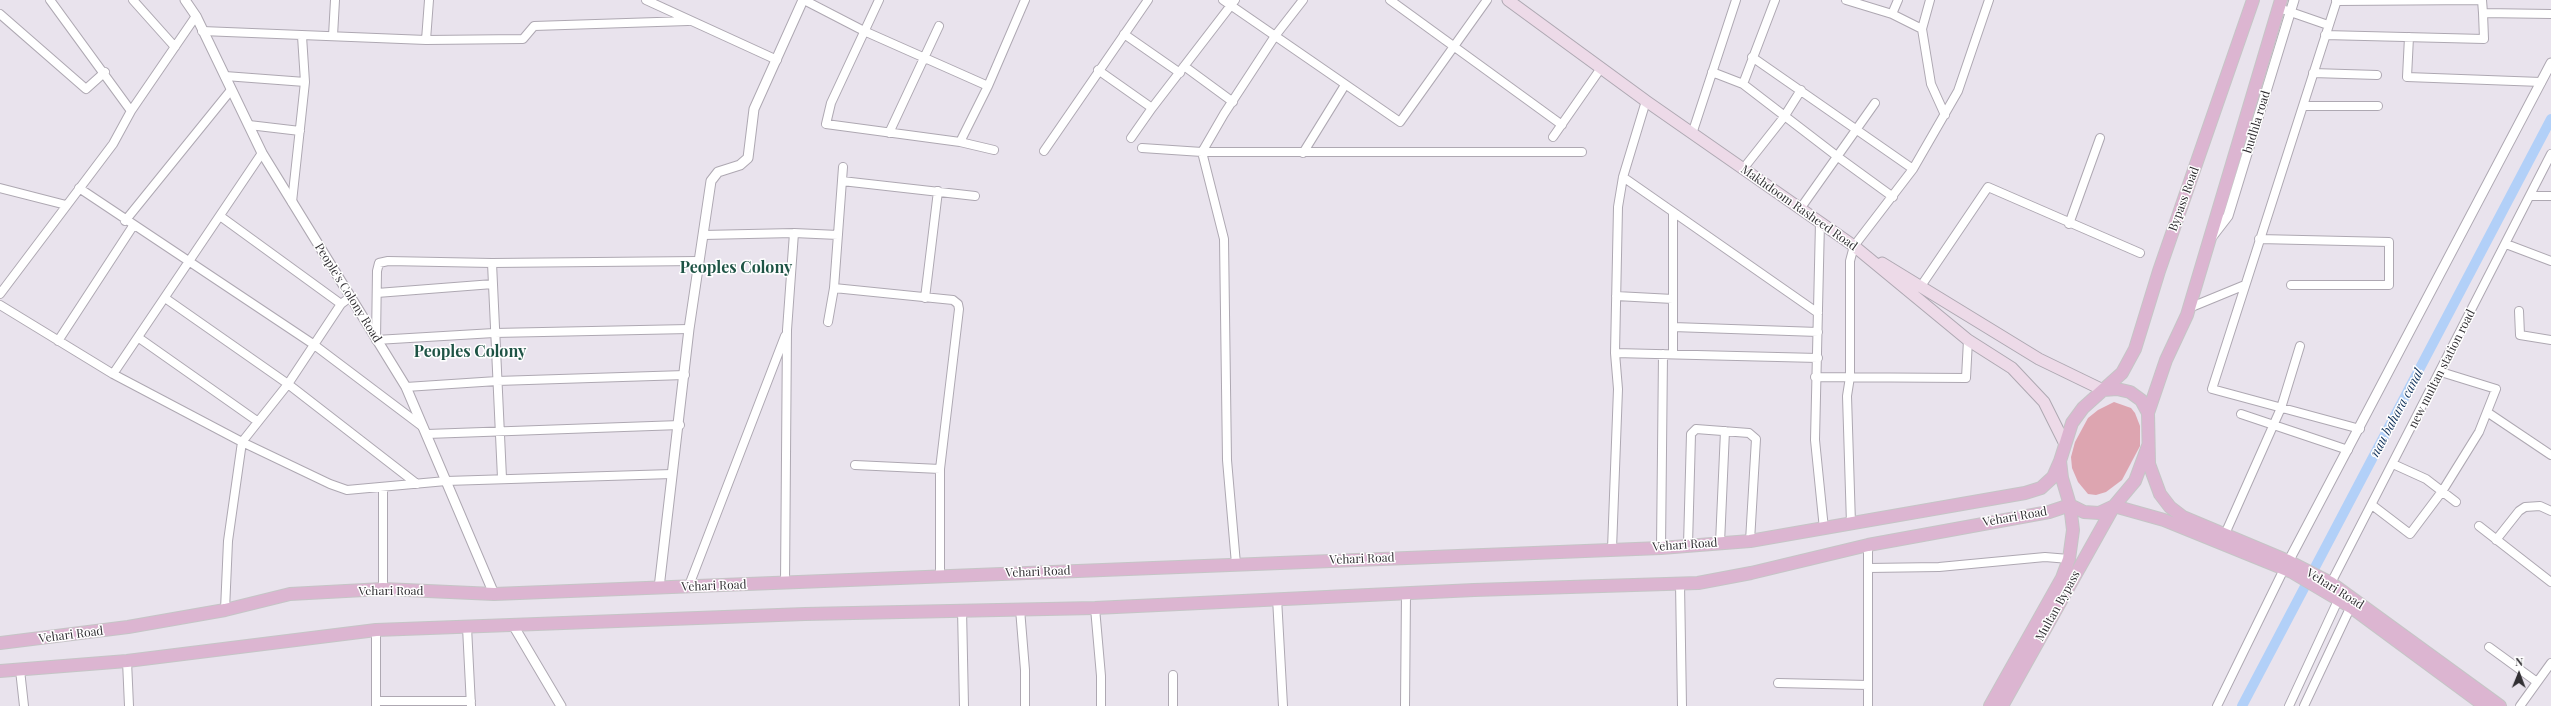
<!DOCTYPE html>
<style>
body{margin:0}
#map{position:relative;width:2551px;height:706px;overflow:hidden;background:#e9e3ed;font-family:"Playfair Display",serif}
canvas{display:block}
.north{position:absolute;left:2499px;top:654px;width:40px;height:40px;-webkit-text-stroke:3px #fff;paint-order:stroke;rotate:1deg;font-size:11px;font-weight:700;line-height:16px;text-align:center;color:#312f33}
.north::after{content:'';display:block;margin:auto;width:14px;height:18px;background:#312f33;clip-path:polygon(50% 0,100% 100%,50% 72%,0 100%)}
</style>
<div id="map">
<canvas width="2551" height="706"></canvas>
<div class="north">N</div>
</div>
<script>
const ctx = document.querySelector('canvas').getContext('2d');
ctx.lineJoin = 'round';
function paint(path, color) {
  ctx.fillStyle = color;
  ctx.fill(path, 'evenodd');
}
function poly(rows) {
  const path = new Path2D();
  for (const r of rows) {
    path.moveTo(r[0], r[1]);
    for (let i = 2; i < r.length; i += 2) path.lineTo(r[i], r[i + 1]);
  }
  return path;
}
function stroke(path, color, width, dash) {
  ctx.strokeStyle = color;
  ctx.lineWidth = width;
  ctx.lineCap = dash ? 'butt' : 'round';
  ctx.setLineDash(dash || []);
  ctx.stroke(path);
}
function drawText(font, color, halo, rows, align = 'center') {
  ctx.font = font + ' "Playfair Display",serif';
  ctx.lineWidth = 3;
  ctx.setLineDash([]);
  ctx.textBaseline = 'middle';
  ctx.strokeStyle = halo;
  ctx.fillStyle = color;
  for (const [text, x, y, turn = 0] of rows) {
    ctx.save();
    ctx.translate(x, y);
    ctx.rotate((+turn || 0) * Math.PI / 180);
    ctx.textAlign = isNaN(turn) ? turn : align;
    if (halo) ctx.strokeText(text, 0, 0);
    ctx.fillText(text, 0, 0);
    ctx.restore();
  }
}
paint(poly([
 [2114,402,2131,408,2135,413,2140,426,2140,446,2122,480,2106,492,2096,495,2088,494,2078,482,2072,468,2071,457,2075,442,2088,418,2098,410]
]), '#dda5b0');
stroke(poly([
 [2242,706,2551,119]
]), '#b2d0f8', 10);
const minor = poly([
 [50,0,131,111],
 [133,0,175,47],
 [646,0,777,60],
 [804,0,864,31,988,86],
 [879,0,831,103,826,124,960,142,994,150],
 [1223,0,1400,122,1487,0],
 [1390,0,1562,125],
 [1846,0,1892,14,1922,29],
 [1930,0,1922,29,1931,84,1945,115],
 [2337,0,2212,389,2360,429],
 [2336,1,2482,0,2483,13,2551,14],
 [2279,8,2328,25],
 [0,14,86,89,105,72],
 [1892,14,1898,0],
 [202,31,426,40,523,39,534,26,688,21],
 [1124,34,1180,73],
 [2325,35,2484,39,2483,13],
 [333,36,335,0],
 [2409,37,2407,77,2541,82],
 [426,40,429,0],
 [1752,57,1913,169],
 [1184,66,1233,102],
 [1098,70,1152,108],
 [1712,72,1743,84,1838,157,1893,197],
 [2313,73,2377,75],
 [225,76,305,82],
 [1743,84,1775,0],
 [2303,106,2378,106],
 [249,125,300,131],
 [889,133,939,26],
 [1692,134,1736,0],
 [1553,137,1601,68],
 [1131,138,1152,108,1235,0],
 [960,142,988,86,1025,0],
 [1142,148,1202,152,1582,152],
 [1044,151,1148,0],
 [1303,153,1345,85],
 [1743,169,1784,117,1801,90],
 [1623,177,1818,313],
 [842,181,975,196],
 [0,188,66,205],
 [79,188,313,344,423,427],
 [2530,196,2551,196],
 [292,202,305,82,302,36],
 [1800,209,1875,103],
 [220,216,341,304,349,298],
 [125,221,231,90],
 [1820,222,1815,440,1824,529],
 [2069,224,2100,138],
 [794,233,838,235],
 [703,235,794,233,787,330,785,583],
 [2259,239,2389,242,2389,285,2291,285],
 [2506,244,2551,261],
 [492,263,502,478],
 [1921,286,1988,187,2140,253],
 [834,288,953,300,958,304,959,309,940,469,940,576],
 [377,293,493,284],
 [0,294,113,144,131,111,196,16],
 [1616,296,1673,299],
 [165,298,288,384,417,484],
 [925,298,938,191],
 [0,305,113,374,242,442,330,484,347,490,446,481,672,474],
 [2189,308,2245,285],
 [2519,311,2520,335,2551,340],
 [828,322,834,288,843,167],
 [1673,327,1818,332],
 [689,329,494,333,376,340,377,271,379,263,388,261,492,263,699,261],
 [139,338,257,421],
 [58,341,133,226],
 [1615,353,1818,358],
 [1673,354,1673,212],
 [113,374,262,153],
 [1815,377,1966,378,1968,340],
 [406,387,497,381,685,375],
 [2487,412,2551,455],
 [2241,414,2348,450],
 [427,434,680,425],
 [2393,464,2426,479,2456,502],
 [855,465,940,469],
 [383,488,383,589],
 [2372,505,2410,534,2443,490,2479,432,2496,389,2441,372],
 [1851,524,1847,396,1850,377,1850,261,1854,246,1913,169,1958,91,1989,0],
 [2479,526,2551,582],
 [2225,534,2281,408,2300,346],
 [2496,540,2519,511,2525,507,2540,506,2551,511],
 [1720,543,1725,431],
 [1688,545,1691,434,1696,429,1749,433,1756,439,1750,541],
 [1868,545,1868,706],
 [1661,548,1663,354],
 [1612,549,1618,389,1615,353,1618,207,1623,177,1646,101],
 [1236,564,1227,460,1224,239,1202,152,1224,114,1275,36,1303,0],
 [1868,568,1939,567,2045,557,2069,559],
 [1680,583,1682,706],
 [2331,583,2551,154],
 [688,588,785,336],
 [1277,598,1283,706],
 [1095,608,1101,676,1101,706],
 [962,609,964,706],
 [1020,609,1025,670,1025,706],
 [225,610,228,541,242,442,288,384,341,304],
 [467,627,471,706],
 [2489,647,2537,682],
 [127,661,129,706],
 [20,670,24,706],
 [1778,683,1868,685],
 [376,701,471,701],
 [376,705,376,630],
 [1173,706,1173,675],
 [1405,706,1406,593],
 [2217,706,2284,569],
 [2289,706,2340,596],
 [2304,706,2352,604],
 [2520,706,2551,663]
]);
const tertiary = poly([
 [185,0,196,16,262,153,406,387,494,594],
 [2211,238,2228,216,2294,0],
 [2286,566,2551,63],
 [659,588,689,329,711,181,718,172,740,165,748,158,754,109,803,0],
 [513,625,561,706]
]);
const secondary = poly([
 [1508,0,1646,101,1854,246,1968,340,2012,368,2044,402,2064,442],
 [1882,263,2039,359,2103,390]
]);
const primary = poly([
 [2103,390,2122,373,2135,349,2159,271,2253,0],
 [2148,413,2166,360,2187,315,2281,0],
 [2148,446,2135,481,2114,506,2099,513,2084,512,2070,505,2062,478,2060,461,2072,423,2083,408,2103,390,2117,389,2130,392,2141,400,2148,413,2149,464,2160,494,2170,507,2183,517,2288,561,2331,583,2500,706],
 [0,643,128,627,225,610,290,594,383,589,494,594,1661,548,1750,541,2025,493,2041,488,2053,477,2060,461],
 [0,671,127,661,376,630,805,614,1095,608,1474,590,1698,583,1751,573,1868,545,2049,512,2070,505,2073,530,2069,559,2062,578,1990,706],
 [2002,706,2114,506,2164,520,2292,572,2351,607,2485,706]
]);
stroke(minor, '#aea8b2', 10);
stroke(tertiary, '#aea8b2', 11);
stroke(secondary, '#aea8b2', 13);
stroke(primary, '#c5c5c6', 14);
stroke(minor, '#fff', 8);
stroke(tertiary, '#fff', 9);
stroke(secondary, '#eddae8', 11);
stroke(primary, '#dcb5d1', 12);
drawText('12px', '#312f33', '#fff', [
 ["budhla road",2257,122,-73],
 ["Bypass Road",2184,199,-70],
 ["Makhdoom Rasheed Road",1799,208,35],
 ["People's Colony Road",348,293,58],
 ["new multan station road",2442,369,-63],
 ["Vehari Road",2015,517,-10],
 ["Vehari Road",1685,545,-4],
 ["Vehari Road",1362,559,-2],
 ["Vehari Road",1038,572,-2],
 ["Vehari Road",714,586,-2],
 ["Vehari Road",2335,589,32],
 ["Vehari Road",391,591],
 ["Multan Bypass",2058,606,-61],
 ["Vehari Road",71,635,-7]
]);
drawText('italic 13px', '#10315a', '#fff', [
 ["nau bahara canal",2397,413,-62]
]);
drawText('bold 16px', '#1e5345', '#fff', [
 ["Peoples Colony",736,268],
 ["Peoples Colony",470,352]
]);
</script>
